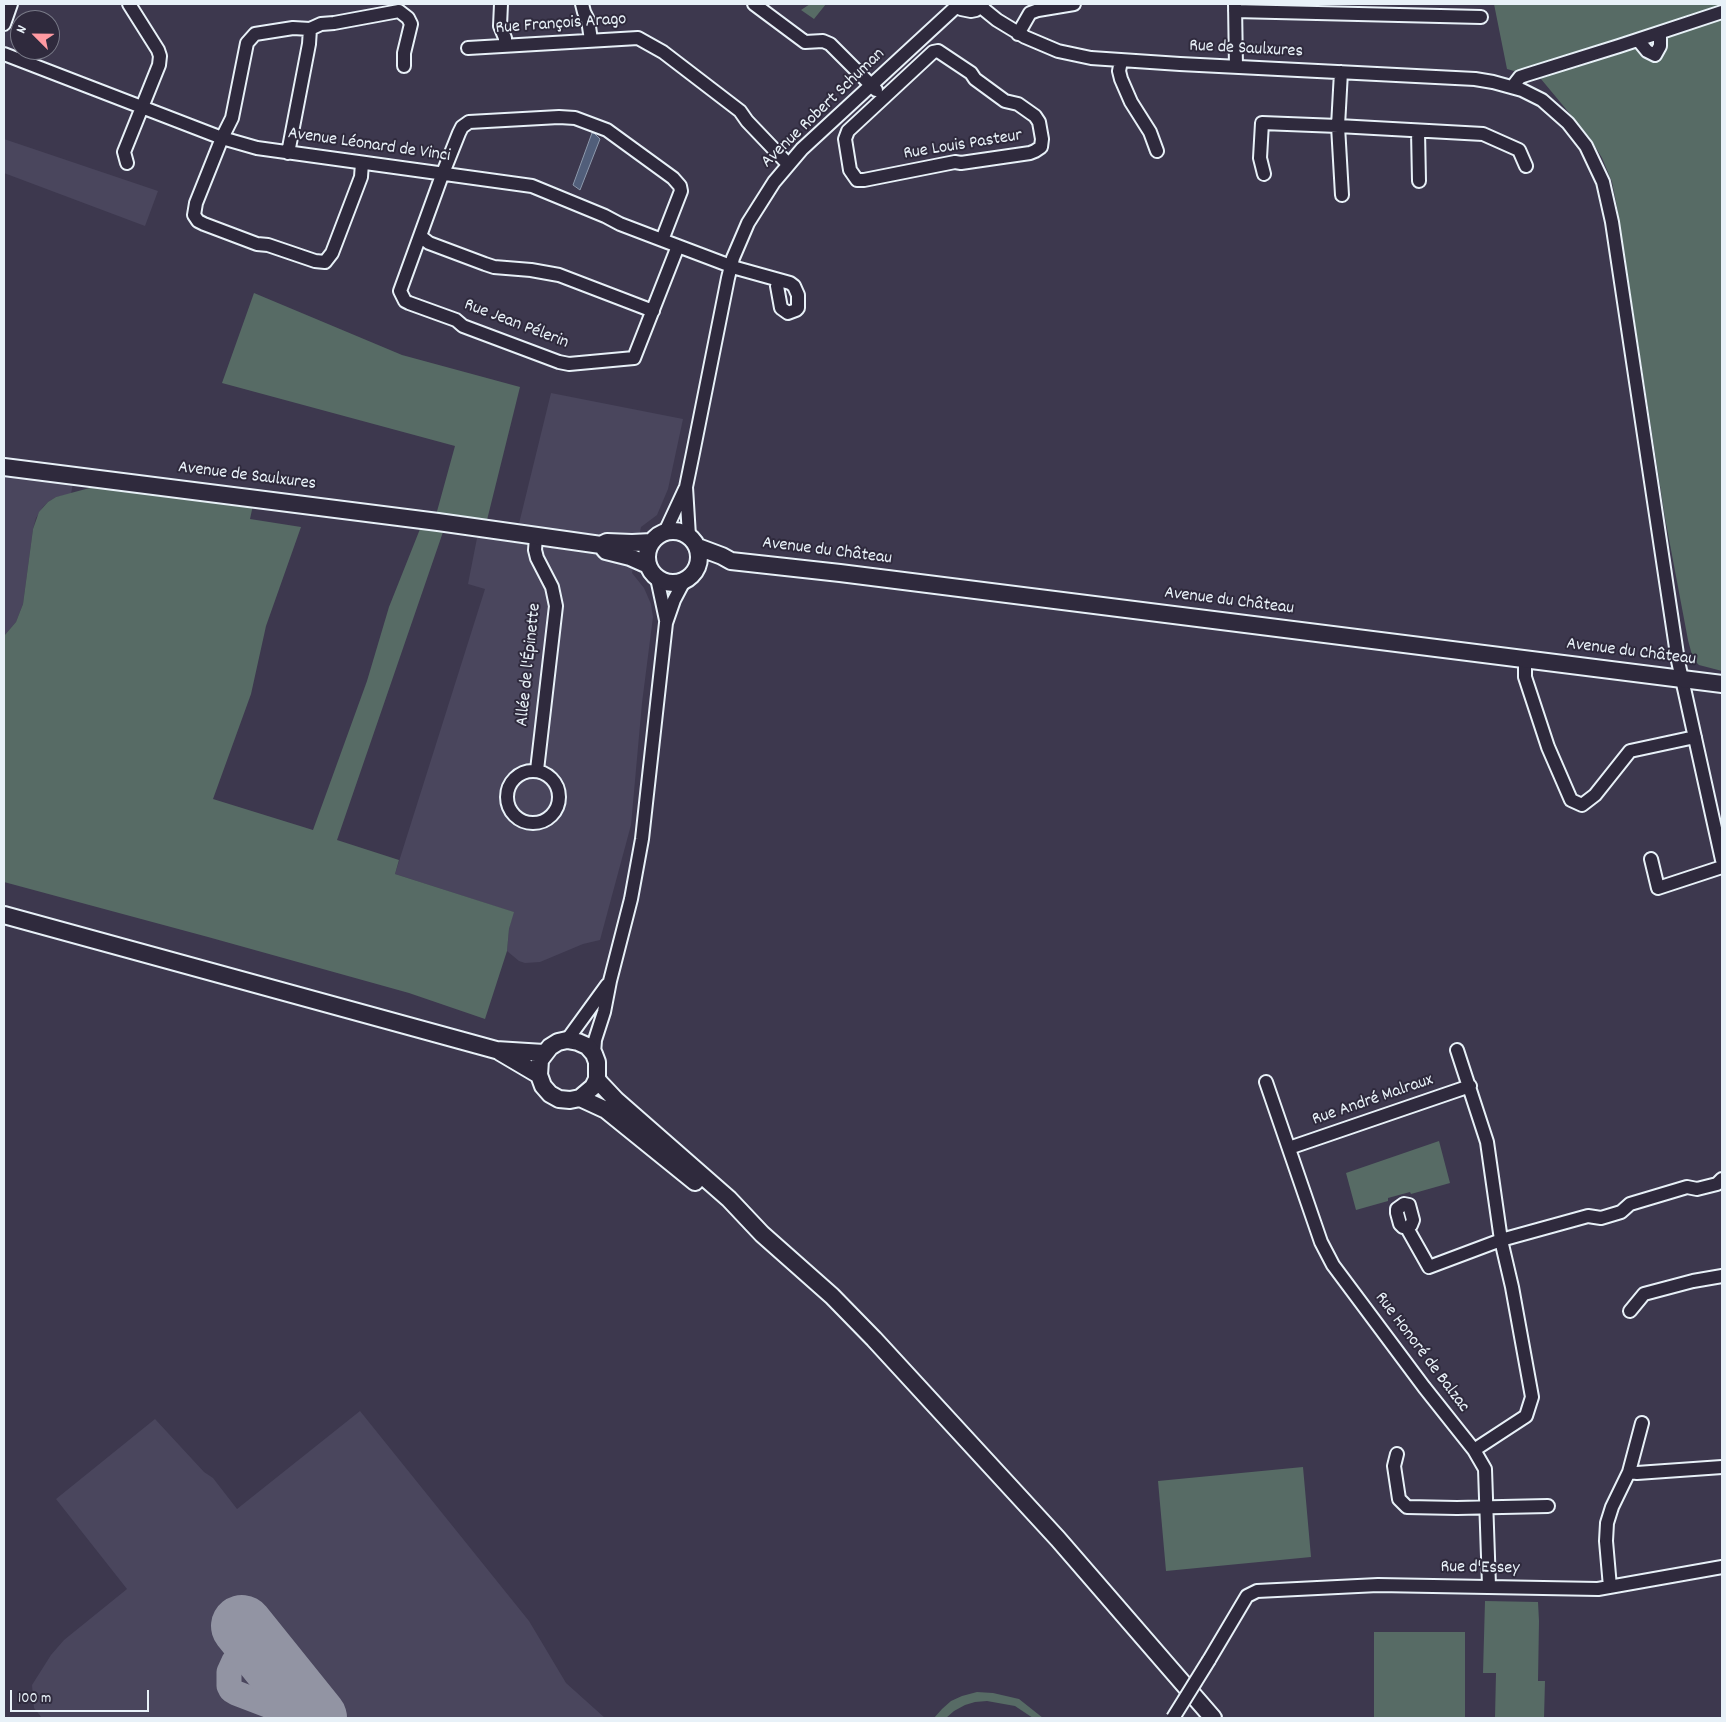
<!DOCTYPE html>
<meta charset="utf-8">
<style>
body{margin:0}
#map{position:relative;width:1726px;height:1722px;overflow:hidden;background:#3d384e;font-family:Dekko,sans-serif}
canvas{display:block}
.frame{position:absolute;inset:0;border:5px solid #e8f1f8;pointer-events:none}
.north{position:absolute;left:10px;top:10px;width:50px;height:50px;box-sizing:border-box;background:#2f2a3d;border:1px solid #797a88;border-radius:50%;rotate:293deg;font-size:14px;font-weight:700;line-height:20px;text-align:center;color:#e8f1f8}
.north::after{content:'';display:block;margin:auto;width:18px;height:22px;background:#ff9aa2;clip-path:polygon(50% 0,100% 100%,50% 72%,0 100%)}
.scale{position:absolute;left:10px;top:1690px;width:139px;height:22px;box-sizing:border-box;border:2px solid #e8f1f8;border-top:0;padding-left:6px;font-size:15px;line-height:18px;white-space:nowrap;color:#e8f1f8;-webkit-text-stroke:4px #2f2a3d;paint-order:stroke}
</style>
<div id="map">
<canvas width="1726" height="1722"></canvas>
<div class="frame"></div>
<div class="north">N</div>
<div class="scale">100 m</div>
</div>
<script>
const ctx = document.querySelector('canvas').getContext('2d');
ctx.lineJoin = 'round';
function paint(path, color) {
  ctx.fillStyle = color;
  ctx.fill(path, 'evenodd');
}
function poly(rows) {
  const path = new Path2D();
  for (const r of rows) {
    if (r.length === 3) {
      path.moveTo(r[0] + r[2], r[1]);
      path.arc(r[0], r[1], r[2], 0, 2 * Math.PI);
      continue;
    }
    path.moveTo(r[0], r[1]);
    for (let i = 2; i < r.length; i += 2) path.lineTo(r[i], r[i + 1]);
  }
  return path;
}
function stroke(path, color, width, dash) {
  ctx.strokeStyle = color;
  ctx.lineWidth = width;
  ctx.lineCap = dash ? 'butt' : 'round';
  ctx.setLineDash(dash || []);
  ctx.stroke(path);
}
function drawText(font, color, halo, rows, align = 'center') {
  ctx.font = font + ' Dekko,sans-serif';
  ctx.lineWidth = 4;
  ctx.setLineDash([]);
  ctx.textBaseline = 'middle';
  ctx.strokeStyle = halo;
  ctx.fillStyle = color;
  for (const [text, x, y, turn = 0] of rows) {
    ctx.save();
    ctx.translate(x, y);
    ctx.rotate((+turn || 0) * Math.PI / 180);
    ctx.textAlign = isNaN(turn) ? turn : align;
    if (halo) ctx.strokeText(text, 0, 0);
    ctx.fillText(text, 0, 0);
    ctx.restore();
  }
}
paint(poly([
 [4,139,158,191,145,226,4,173],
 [551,393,683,419,668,489,657,515,641,527,632,573,644,588,651,604,653,617,642,703,631,825,600,940,583,944,540,962,525,963,519,961,507,951,509,929,513,912,395,874,485,589,468,584,477,538,483,538,483,534,515,540],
 [4,462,75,471,71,494,56,497,48,502,43,507,36,518,33,529,23,604,16,622,4,636],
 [360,1411,529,1621,566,1683,605,1718,42,1718,34,1708,32,1685,51,1655,64,1640,127,1589,56,1499,155,1419,204,1472,213,1478,237,1509]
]), '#4a465d');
paint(poly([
 [810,4,826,4,814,19,801,10],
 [1494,4,1722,4,1722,671,1699,665,1693,659,1688,640,1665,518,1617,207,1612,182,1602,158,1590,138,1541,79,1507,69],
 [254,293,402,355,520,387,487,520,436,515,455,446,222,383],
 [97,486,253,505,250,519,301,527,266,626,251,694,213,799,313,830,367,681,389,607,420,529,443,532,337,840,399,860,395,874,514,912,509,929,507,951,485,1019,409,993,208,937,4,882,4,636,16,622,23,604,33,529,39,512,48,502,56,497],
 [1439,1141,1450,1183,1411,1194,1410,1192,1388,1198,1388,1201,1356,1210,1346,1173],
 [1303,1467,1311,1557,1166,1571,1158,1481],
 [1485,1601,1538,1602,1539,1621,1538,1681,1545,1681,1544,1718,1495,1718,1496,1673,1483,1673],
 [1374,1632,1465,1632,1465,1718,1374,1718],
 [977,1692,993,1693,1019,1699,1043,1718,1033,1718,1015,1706,987,1701,975,1702,965,1705,954,1711,946,1718,934,1718,942,1709,951,1701,962,1696]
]), '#576b65');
const water = poly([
 [592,133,594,133,600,139,580,190,573,185,592,133]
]);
paint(water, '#515e7a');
stroke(water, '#8d99ac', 1);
stroke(poly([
 [289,1685,284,1664,275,1654,264,1649,252,1649,242,1653,234,1661,229,1672,229,1686,231,1690,236,1693,301,1718]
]), '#9294a3', 25);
stroke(poly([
 [242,1626,316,1718]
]), '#9294a3', 62);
const minor = poly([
 [501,4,500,26,505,38,505,46],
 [582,4,584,12,588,20,591,40],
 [754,4,805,42,823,41,830,44,876,90],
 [957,4,961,9,971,11,976,10,983,4],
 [1235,4,1236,67],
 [981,7,997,20,1025,37,1058,51,1091,58,1180,64,1475,79,1493,82,1522,90,1542,100,1568,123,1586,146,1594,163,1603,182,1612,222,1678,661,1722,860],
 [1235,11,1481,17],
 [4,24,11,4],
 [1018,34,1030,13,1038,10,1074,4],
 [1638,40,1647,51,1655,55,1660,46,1660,33],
 [468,48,638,38,663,52,740,111,747,121,788,164],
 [938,51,971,73,975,79,1005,101,1018,104,1035,116,1039,122,1042,139,1041,147,1035,151,1030,153,961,163,955,162,864,180,857,180,850,170,845,139,848,131,933,52,938,51],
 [4,54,222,138,257,148,532,186,605,216,620,224,662,240,736,268,790,283,794,286,798,295,798,308,796,310,788,313,781,308,777,286,780,281],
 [1121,61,1119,71,1121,79,1131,102,1150,132,1157,151],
 [1513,86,1520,77,1526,75,1619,46,1722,12],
 [1418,131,1419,181],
 [288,153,309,44,310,29],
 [127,163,124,152,159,65,160,56,158,50,129,4],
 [362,163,361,177,332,253,325,262,315,261,268,245,257,244,204,224,198,221,194,215,196,203,222,138,232,118,247,43,255,34,293,28,310,29,321,24,334,23,399,11,408,18,411,24,404,53,404,66],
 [1264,174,1260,158,1262,123,1338,126,1341,72],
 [1342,195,1338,126,1483,134,1519,150,1526,166],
 [420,236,429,243,485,264,494,267,531,270,559,275,653,311],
 [662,240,681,191,680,186,673,178,607,130,575,118,559,117,469,122,462,127,459,133,441,178,400,291,405,301,409,303,456,320,463,326,559,362,569,364,634,358,678,246],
 [665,532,685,489],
 [689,536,686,487,693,453,728,278,733,258,748,223,774,182,802,149,958,5],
 [536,537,535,550,537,558,552,587,556,606,537,770],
 [657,578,666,620],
 [1525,659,1525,677,1548,747,1571,800,1582,805,1595,795,1630,751,1695,737],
 [533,797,26],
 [1651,859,1658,888,1722,867],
 [567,1040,607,985],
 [1457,1050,1487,1142,1501,1240,1512,1287,1532,1397,1526,1416,1474,1450],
 [594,1054,595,1040,604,1012,610,981,631,899,642,839,666,623,674,600,684,581],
 [1266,1082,1321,1242,1333,1265,1424,1387,1474,1450,1485,1469,1489,1586],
 [1289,1148,1470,1086],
 [1407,1228,1411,1225,1413,1220,1409,1205,1404,1204,1397,1209,1397,1213,1400,1224,1403,1227,1407,1228,1429,1267,1501,1240,1588,1216,1601,1218,1621,1212,1630,1204,1687,1187,1697,1189,1717,1184,1722,1179],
 [1630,1311,1644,1294,1693,1281,1722,1276],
 [1397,1454,1394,1466,1399,1499,1407,1507,1457,1508,1548,1506],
 [1629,1472,1637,1473,1722,1467],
 [1610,1587,1606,1541,1607,1523,1612,1507,1629,1472,1642,1423],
 [1209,1660,1247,1596,1257,1591,1378,1585,1598,1589,1722,1567]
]);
const major = poly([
 [4,467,438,522,601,545,607,542,632,543,652,542],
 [673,557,26],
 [601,545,606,551,630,557,648,565],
 [698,547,722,556,731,561,840,573,1722,684],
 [4,915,496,1050,544,1053],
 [500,1052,539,1075],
 [597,1079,593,1087,580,1098,570,1100,559,1099,550,1094,543,1086,539,1075,540,1060,550,1047,558,1042,567,1040,578,1042,587,1046,594,1054,597,1062,597,1079,600,1083,616,1100,729,1199,762,1234,832,1296,874,1339,1058,1539,1213,1718],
 [580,1098,606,1110,695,1182]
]);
stroke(minor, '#e8f1f8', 16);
stroke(major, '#e8f1f8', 20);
stroke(minor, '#2f2a3d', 12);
stroke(major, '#2f2a3d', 16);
const minorBridge = poly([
 [1173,1718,1209,1660]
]);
stroke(minorBridge, '#e8f1f8', 16, []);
stroke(minorBridge, '#2f2a3d', 12);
drawText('18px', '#e8f1f8', '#2f2a3d', [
 ["Rue François Arago",561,25,-4],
 ["Rue de Saulxures",1246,50,3],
 ["Avenue Robert Schuman",824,109,-44],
 ["Avenue Léonard de Vinci",369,146,8],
 ["Rue Louis Pasteur",963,146,-9],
 ["Rue Jean Pélerin",516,325,21],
 ["Avenue de Saulxures",247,477,7],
 ["Avenue du Château",827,552,7],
 ["Avenue du Château",1229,602,7],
 ["Avenue du Château",1631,653,7],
 ["Allée de l'Épinette",530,665,-84],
 ["Rue André Malraux",1373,1101,-19],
 ["Rue Honoré de Balzac",1421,1353,53],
 ["Rue d'Essey",1480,1569,1]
]);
</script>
